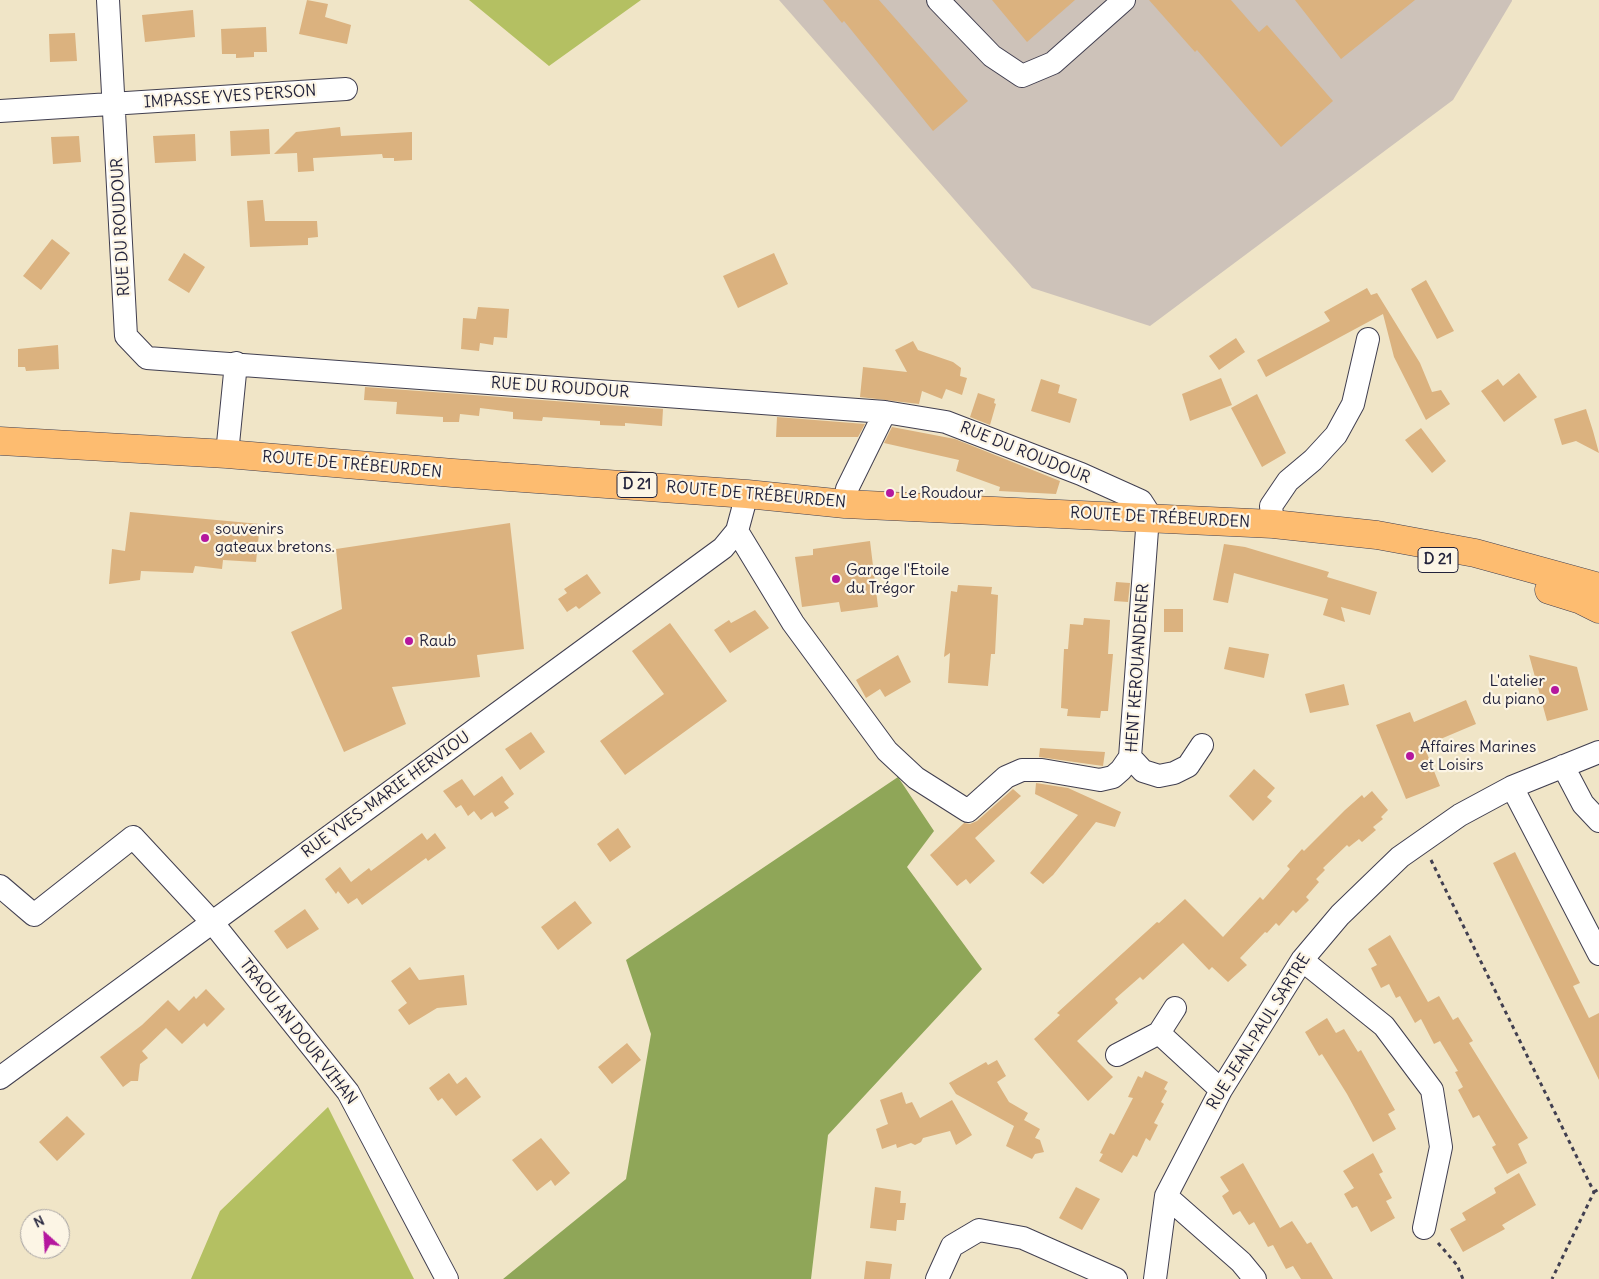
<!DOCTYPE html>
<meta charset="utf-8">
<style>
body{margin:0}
#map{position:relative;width:1599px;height:1279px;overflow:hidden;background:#f0e5c7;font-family:Delius,sans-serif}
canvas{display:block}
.north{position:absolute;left:20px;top:1209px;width:50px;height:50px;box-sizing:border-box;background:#fcf5e5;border:1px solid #a5a1a1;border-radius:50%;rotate:334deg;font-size:14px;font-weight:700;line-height:20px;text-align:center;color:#22223b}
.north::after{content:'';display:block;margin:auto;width:18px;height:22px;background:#b5179e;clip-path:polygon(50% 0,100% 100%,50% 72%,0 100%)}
</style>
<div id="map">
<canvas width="1599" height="1279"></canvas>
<div class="north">N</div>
</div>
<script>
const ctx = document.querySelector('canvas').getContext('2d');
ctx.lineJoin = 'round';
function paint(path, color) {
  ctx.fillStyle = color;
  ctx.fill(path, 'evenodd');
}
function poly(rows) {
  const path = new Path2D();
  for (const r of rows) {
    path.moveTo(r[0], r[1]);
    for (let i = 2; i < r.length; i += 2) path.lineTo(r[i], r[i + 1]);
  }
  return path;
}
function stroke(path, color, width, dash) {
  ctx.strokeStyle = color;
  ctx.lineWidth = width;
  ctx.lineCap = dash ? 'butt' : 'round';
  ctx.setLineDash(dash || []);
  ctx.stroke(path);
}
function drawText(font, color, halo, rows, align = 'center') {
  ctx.font = font + ' Delius,sans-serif';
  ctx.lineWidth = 4.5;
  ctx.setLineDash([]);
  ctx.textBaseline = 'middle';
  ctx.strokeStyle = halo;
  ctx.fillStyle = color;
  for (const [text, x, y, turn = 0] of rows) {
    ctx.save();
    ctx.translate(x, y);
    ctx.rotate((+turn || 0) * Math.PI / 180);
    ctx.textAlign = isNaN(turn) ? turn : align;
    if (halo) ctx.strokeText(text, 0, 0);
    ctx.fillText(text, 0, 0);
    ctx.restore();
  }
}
paint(poly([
 [779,0,1512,0,1512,1,1453,100,1150,326,1032,288]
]), '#cdc2b9');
paint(poly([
 [469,0,641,0,549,66],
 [328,1107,414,1279,191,1279,220,1211]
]), '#b4c062');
paint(poly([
 [898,777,934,831,907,867,982,969,828,1135,811,1279,503,1279,626,1179,651,1034,626,960]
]), '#8fa658');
paint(poly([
 [307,0,328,4,325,17,351,25,347,44,299,34],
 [823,0,879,0,968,101,933,131,844,21,842,23],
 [992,0,1075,0,1027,42],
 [1149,0,1231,0,1259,32,1267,25,1333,101,1281,147,1197,50,1195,52],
 [1295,0,1415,0,1341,59],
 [193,10,195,37,145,42,142,15],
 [266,27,267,52,254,52,254,57,236,58,236,54,222,54,221,29],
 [75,33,77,61,50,62,49,34],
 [340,127,341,136,412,132,412,160,394,161,394,158,383,158,382,154,313,158,314,171,298,172,297,153,274,154,296,132],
 [269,129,270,154,231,156,230,131],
 [195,134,196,161,155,163,153,136],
 [79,136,81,162,53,164,51,137],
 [263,200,265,221,317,221,318,237,308,238,308,245,250,247,247,201],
 [52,239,70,253,41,290,23,276],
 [184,253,205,267,189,293,168,280],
 [774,253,788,284,738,308,723,276],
 [1426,280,1454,331,1437,339,1411,289],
 [1367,288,1371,295,1377,293,1420,363,1432,392,1441,390,1450,404,1426,420,1394,357,1383,314,1266,377,1257,360,1330,321,1324,312],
 [478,307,509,309,507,338,494,337,493,345,480,343,479,351,461,349,463,318,476,319],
 [1236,338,1245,352,1219,370,1209,356],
 [913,341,918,350,953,362,961,368,960,376,967,378,962,395,946,389,942,399,922,391,919,404,860,397,863,367,907,372,895,350],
 [58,345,59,369,26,371,25,367,18,367,18,349],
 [1519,373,1537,397,1504,422,1481,391,1498,379,1503,386],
 [1221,378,1232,405,1190,421,1182,394],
 [1041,379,1060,385,1058,393,1077,399,1070,423,1031,411],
 [365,387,663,409,662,426,625,423,625,426,600,425,600,421,543,417,542,421,513,419,513,412,480,408,479,416,460,414,459,422,443,422,443,417,396,414,397,402,364,400],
 [978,393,995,399,994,403,996,404,990,425,970,417],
 [1257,394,1286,453,1262,467,1231,408],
 [1586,409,1593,431,1599,453,1576,441,1562,445,1554,419],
 [777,417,865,424,858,437,776,437],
 [892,427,955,439,1060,481,1056,494,999,491,1000,487,956,471,959,460,884,443],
 [1421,428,1446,461,1432,473,1405,440],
 [130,512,260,524,256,562,223,560,222,569,195,566,193,573,141,571,140,580,109,584,112,549,125,551],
 [510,523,524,649,477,655,480,677,392,687,406,724,344,752,291,632,342,609,336,549],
 [870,541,878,607,841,612,839,602,802,607,795,557,813,555,813,549],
 [1224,544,1245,547,1329,572,1327,577,1377,592,1370,615,1341,607,1345,622,1323,615,1328,599,1234,573,1228,603,1213,600],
 [587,574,601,593,579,609,576,606,567,612,558,599,567,593,564,589],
 [1116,582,1130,583,1128,602,1114,601],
 [958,585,992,587,991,594,998,595,995,654,991,654,988,686,948,683,950,653,944,657,951,591,957,592],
 [1164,609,1183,609,1183,632,1164,632],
 [755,610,769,628,730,653,714,630,729,620,731,623],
 [1084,618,1110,620,1108,654,1113,654,1108,711,1101,711,1100,718,1067,716,1068,709,1061,708,1064,649,1068,649,1070,624,1083,625],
 [670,623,727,701,625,775,600,741,664,694,632,651],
 [1229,647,1269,654,1264,678,1224,669],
 [898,655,911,682,885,697,880,689,866,698,856,680],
 [1529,655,1577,667,1588,710,1547,721],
 [1344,684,1349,705,1310,713,1305,694],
 [1466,700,1476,724,1424,746,1440,786,1406,799,1376,725,1410,712,1414,722],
 [531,732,545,752,520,770,505,749],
 [1040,748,1105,752,1103,766,1039,757],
 [1254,769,1275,788,1267,797,1272,801,1253,821,1229,796],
 [502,776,514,794,504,802,509,808,495,817,492,812,481,820,474,811,468,816,461,805,456,808,443,791,462,779,474,796],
 [1036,783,1068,788,1121,812,1115,827,1096,822,1053,875,1043,884,1030,873,1078,815,1035,794],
 [1013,789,1021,796,975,838,995,861,970,884,966,879,957,886,930,855,964,823,970,824,977,821],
 [1372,791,1388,810,1381,817,1383,819,1373,827,1376,830,1362,842,1359,839,1349,847,1347,845,1323,868,1325,870,1316,879,1319,882,1306,897,1309,900,1296,913,1293,910,1279,926,1276,923,1267,933,1265,932,1240,958,1247,965,1228,982,1212,967,1209,970,1183,943,1143,980,1140,977,1115,999,1118,1003,1077,1041,1113,1077,1088,1101,1034,1039,1060,1015,1057,1013,1157,922,1159,923,1185,899,1223,937,1260,897,1263,900,1290,869,1287,866,1302,849,1304,851,1345,810,1362,795,1364,798],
 [618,828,631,847,610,862,597,844],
 [422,833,427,840,435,833,446,848,428,861,426,858,362,905,357,898,348,904,338,891,336,894,325,879,340,867,351,882,369,868,371,871],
 [1515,852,1580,983,1573,986,1589,1018,1599,1013,1599,1080,1493,863],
 [575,901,592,923,558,950,541,927],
 [305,909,319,929,287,949,274,931],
 [1390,935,1428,1002,1439,996,1453,1020,1458,1017,1473,1041,1469,1043,1528,1138,1518,1144,1527,1163,1507,1174,1492,1147,1496,1145,1479,1115,1473,1118,1458,1090,1463,1087,1455,1072,1458,1071,1440,1041,1434,1044,1421,1019,1415,1023,1400,996,1396,998,1389,984,1381,988,1371,968,1377,965,1368,949],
 [410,967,419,980,464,975,467,1005,437,1008,409,1025,398,1010,407,1003,391,981],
 [206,989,225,1009,207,1027,204,1023,182,1044,166,1028,142,1051,148,1058,140,1064,138,1081,131,1081,123,1087,100,1057,142,1025,168,1000,179,1011,194,996,196,999],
 [1327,1018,1336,1033,1344,1029,1358,1052,1361,1050,1395,1110,1388,1114,1396,1129,1373,1142,1347,1094,1322,1054,1319,1056,1305,1032],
 [627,1043,641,1060,612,1084,598,1067],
 [997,1060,1006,1076,997,1082,1009,1102,1028,1113,1024,1120,1040,1129,1035,1138,1040,1140,1044,1152,1035,1154,1032,1159,1006,1146,1014,1126,956,1094,949,1083,986,1062,988,1065],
 [1145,1071,1168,1082,1164,1089,1167,1091,1161,1102,1164,1104,1154,1123,1158,1125,1150,1141,1146,1138,1137,1157,1133,1155,1122,1173,1099,1161,1103,1154,1100,1153,1110,1133,1114,1135,1133,1098,1128,1097,1138,1076,1142,1078],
 [449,1073,457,1084,466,1077,481,1097,456,1116,442,1098,438,1101,429,1088],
 [902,1092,906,1104,912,1102,920,1118,952,1100,972,1135,956,1145,950,1131,923,1138,921,1142,915,1145,911,1143,897,1148,896,1144,882,1149,876,1129,888,1124,880,1100],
 [67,1116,85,1134,57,1161,39,1142],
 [541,1138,570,1173,555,1186,551,1180,537,1191,512,1160],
 [1373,1153,1383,1172,1379,1174,1392,1198,1386,1201,1395,1218,1371,1232,1357,1206,1352,1208,1344,1194,1354,1188,1343,1171],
 [1243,1163,1280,1228,1292,1221,1307,1244,1311,1242,1333,1279,1301,1279,1293,1266,1286,1269,1273,1245,1268,1247,1254,1222,1249,1225,1240,1211,1233,1215,1222,1196,1229,1191,1220,1177],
 [1519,1173,1536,1205,1502,1225,1505,1229,1463,1252,1450,1229,1466,1220,1462,1213,1496,1193,1494,1188],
 [875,1187,901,1191,900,1203,906,1203,904,1220,897,1220,896,1231,870,1228],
 [1076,1187,1100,1199,1082,1230,1059,1218],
 [866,1261,892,1264,890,1279,864,1279]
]), '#dbb27f');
const minor = poly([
 [108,0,126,336,147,358,885,412,946,422,1081,474,1141,501,1152,518,1147,530,1130,757,1143,771,1159,776,1174,773,1188,766,1202,745],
 [938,0,992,56,1022,76,1053,63,1124,0],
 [0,111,346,89],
 [227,454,236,363],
 [845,504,847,489,885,412],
 [1273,524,1271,506,1288,481,1313,460,1336,435,1353,404,1368,339],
 [737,531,793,623,887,751,916,778,968,811,1006,777,1022,770,1042,770,1100,780,1113,777,1121,770,1130,757],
 [1563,766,1583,804,1599,821],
 [1512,787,1599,954],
 [0,886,34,915,133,837,212,922,348,1092,447,1279],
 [1302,960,1384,1026,1432,1090,1441,1147,1424,1228],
 [1175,1008,1159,1033,1221,1090],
 [1117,1055,1159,1033],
 [0,1078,723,548,737,531,747,494],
 [1166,1196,1241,1262,1255,1279],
 [937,1279,952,1246,979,1230,1023,1238,1116,1279],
 [1155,1279,1166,1196,1221,1090,1302,960,1340,915,1400,857,1460,815,1512,787,1599,752]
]);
const major = poly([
 [0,441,227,454,453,473,747,494,845,504,1273,524,1377,535,1475,553,1599,587],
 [1549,590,1581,600,1599,609]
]);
stroke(minor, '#413f50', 24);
stroke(major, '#413f50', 29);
stroke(poly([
 [1431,860,1594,1192,1552,1279],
 [1594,1192,1599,1189],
 [1438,1243,1457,1265,1463,1279]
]), '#413f50', 3, [4, 4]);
stroke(minor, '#fff', 22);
stroke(major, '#fdbc70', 28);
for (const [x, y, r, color] of [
 [890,493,5,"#b5179e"],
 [205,538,5,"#b5179e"],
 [836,579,5,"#b5179e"],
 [409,641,5,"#b5179e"],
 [1555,690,5,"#b5179e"],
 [1410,756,5,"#b5179e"]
]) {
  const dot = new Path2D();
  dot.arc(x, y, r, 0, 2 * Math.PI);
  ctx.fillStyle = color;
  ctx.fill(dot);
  stroke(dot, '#fcf5e5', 2);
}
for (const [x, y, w] of [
 [637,485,40],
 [1438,560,40]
]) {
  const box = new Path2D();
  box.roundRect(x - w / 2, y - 12.5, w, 25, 4);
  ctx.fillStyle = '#fcf5e5';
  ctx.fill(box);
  stroke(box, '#22223b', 1);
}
drawText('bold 15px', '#22223b', null, [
 ["D 21",637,485],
 ["D 21",1438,560]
]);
drawText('16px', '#22223b', '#fcf5e5', [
 ["IMPASSE YVES PERSON",230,97,-4],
 ["RUE DU ROUDOUR",121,227,-93],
 ["RUE DU ROUDOUR",560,388,4],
 ["RUE DU ROUDOUR",1025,453,22],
 ["ROUTE DE TRÉBEURDEN",352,465,5],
 ["ROUTE DE TRÉBEURDEN",756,495,5],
 ["ROUTE DE TRÉBEURDEN",1160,518,3],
 ["HENT KEROUANDENER",1138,668,-86],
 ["RUE YVES-MARIE HERVIOU",386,795,-36],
 ["TRAOU AN DOUR VIHAN",298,1032,52],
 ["RUE JEAN-PAUL SARTRE",1259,1032,-58]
]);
drawText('16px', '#22223b', '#fcf5e5', [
 ["Le Roudour",900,493],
 ["souvenirs",215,529],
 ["gateaux bretons.",215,547],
 ["Garage l'Etoile",846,570],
 ["du Trégor",846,588],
 ["Raub",419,641],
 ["L'atelier",1545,681,"right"],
 ["du piano",1545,699,"right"],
 ["Affaires Marines",1420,747],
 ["et Loisirs",1420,765]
], 'left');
</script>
